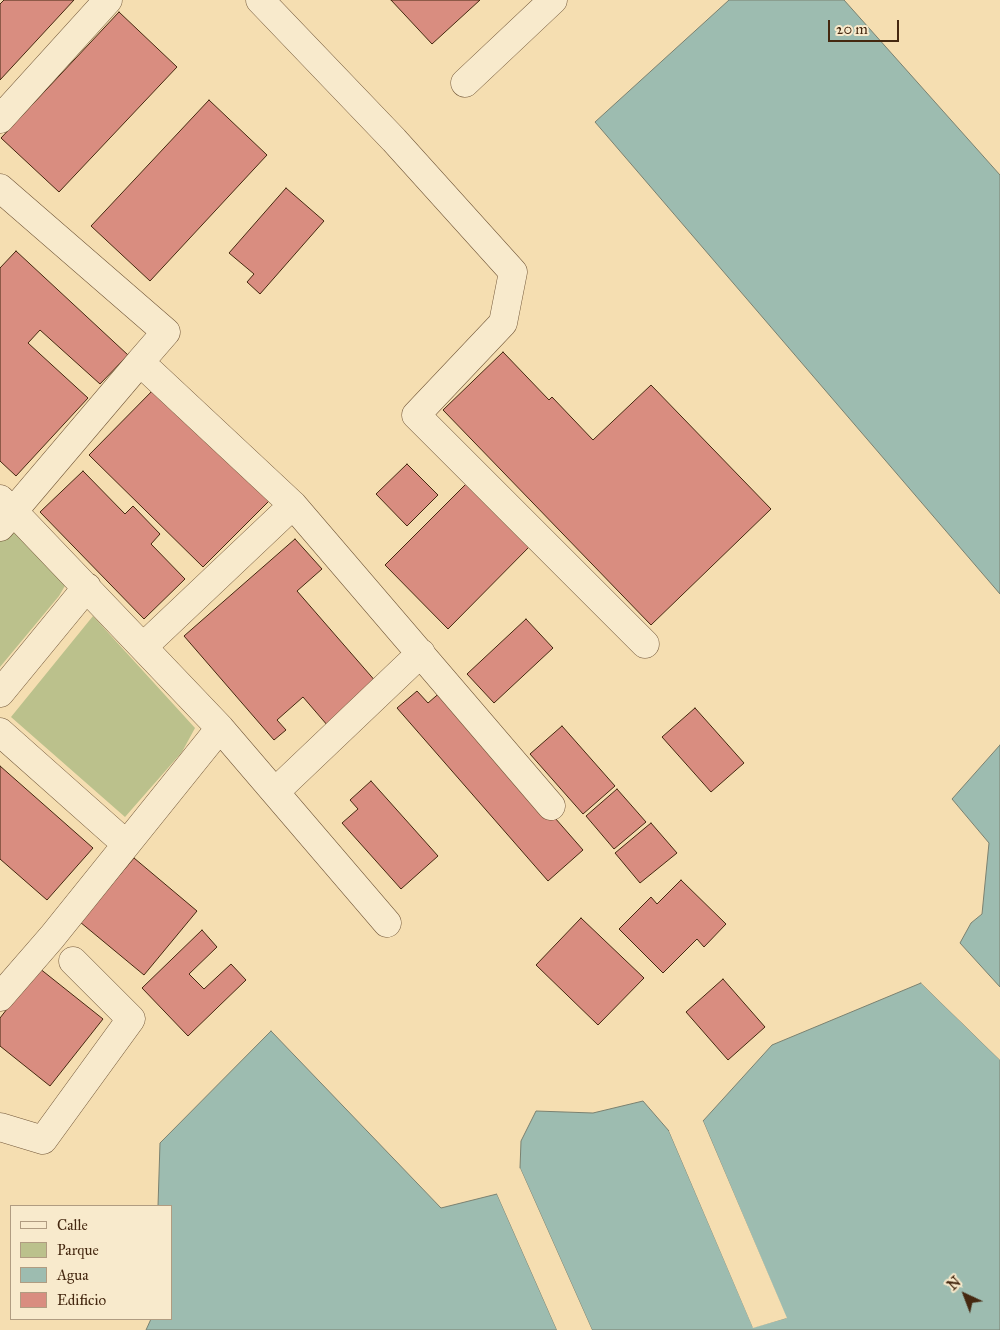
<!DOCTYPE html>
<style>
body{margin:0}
#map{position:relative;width:1000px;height:1330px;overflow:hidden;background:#f5deb1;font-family:"IM FELL Great Primer",serif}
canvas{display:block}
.legend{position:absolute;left:10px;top:1205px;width:162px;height:115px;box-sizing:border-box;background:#f8eacc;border:1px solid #b09c81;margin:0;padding:6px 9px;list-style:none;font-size:15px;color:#452810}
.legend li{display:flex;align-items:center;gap:10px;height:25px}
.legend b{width:25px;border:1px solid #b09c81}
.north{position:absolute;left:940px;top:1270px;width:50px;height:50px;-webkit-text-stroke:4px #f8eacc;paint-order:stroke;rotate:317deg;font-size:14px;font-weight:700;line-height:20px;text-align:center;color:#452810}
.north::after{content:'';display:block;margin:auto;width:18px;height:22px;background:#452810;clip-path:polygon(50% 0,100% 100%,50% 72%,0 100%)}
.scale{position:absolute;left:828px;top:20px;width:71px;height:22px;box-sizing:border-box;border:2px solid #452810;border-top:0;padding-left:6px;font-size:15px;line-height:18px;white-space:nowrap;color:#452810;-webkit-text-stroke:4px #f8eacc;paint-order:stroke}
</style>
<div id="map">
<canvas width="1000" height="1330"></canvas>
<ul class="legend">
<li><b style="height:6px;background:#f8eacc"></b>Calle</li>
<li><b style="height:14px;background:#bbc18c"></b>Parque</li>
<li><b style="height:14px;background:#9dbcb0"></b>Agua</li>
<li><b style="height:14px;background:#d98d80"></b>Edificio</li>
</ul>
<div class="north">N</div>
<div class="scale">20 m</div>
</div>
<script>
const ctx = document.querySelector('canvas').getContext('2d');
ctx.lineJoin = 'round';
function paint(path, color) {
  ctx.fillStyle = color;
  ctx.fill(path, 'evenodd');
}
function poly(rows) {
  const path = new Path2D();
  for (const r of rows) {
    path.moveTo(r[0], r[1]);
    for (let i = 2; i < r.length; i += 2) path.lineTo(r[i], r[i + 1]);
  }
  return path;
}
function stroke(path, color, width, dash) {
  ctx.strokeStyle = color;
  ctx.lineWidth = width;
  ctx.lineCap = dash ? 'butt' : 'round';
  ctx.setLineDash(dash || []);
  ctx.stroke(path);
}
paint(poly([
 [19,532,66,584,59,596,0,667,0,541,8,535],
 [93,616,195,728,182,752,125,817,11,717]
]), '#bbc18c');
const water = poly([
 [729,0,844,0,1000,175,1000,594,595,122,729,0],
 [1000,745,1000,987,960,943,971,923,982,914,989,843,952,799,1000,745],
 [921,983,1000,1060,1000,1330,592,1330,520,1168,521,1141,536,1111,593,1113,643,1101,669,1131,753,1327,786,1318,703,1121,772,1045,921,983],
 [271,1031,441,1208,497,1194,557,1330,146,1330,151,1319,171,1319,171,1206,158,1206,160,1143,271,1031]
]);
paint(water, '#9dbcb0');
stroke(water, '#7a8170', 1);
paint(poly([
 [923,981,1000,1056,1000,1060,921,983],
 [703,1121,787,1318,753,1328,669,1131,671,1131,754,1325,783,1316,701,1122],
 [520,1168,592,1330,589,1330,518,1170],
 [498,1192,499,1193,560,1330,557,1330,497,1194]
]), '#f5deb1');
const building = poly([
 [4,0,74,0,0,80,0,4,4,0],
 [391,0,480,0,432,44,391,0],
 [119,12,177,67,59,192,1,138,119,12],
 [209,100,267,155,150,281,91,226,209,100],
 [286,188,324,221,260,294,247,282,254,274,229,253,286,188],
 [16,251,128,355,100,384,40,330,28,343,88,398,16,476,0,461,0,268,16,251],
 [503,352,549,400,552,397,593,440,651,385,771,509,651,625,443,410,503,352],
 [159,384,273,497,203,567,89,455,159,384],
 [407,464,438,495,407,526,376,494,407,464],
 [83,471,125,514,133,506,160,534,151,544,185,579,144,619,40,512,83,471],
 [469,481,532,544,448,629,385,565,469,481],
 [295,539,322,569,297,591,377,683,328,726,303,697,277,720,286,730,274,740,184,636,295,539],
 [526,619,553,648,494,703,467,674,526,619],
 [443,690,583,850,548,881,397,708,417,691,428,703,443,690],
 [695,708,744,763,711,792,662,737,695,708],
 [562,726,615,786,583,814,530,754,562,726],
 [0,766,93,848,47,900,0,859,0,766],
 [371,781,438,856,401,889,342,823,358,809,350,800,371,781],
 [617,789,646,822,614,849,586,816,617,789],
 [651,823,677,853,640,883,615,853,651,823],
 [134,858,197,911,144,975,80,922,134,858],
 [681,880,726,924,704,947,697,939,663,973,619,929,651,897,657,904,681,880],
 [581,918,644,978,598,1025,536,965,581,918],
 [202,930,217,947,189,974,204,989,231,964,246,980,188,1036,142,988,202,930],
 [39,968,103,1019,50,1086,0,1046,0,1018,39,968],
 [723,979,765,1027,728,1060,686,1012,723,979]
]);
paint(building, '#d98d80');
stroke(building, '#452810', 1);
const minor = poly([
 [260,0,394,140,513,272,503,323,416,415,645,644],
 [465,83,553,0],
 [0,119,108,0],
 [0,188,166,332,140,362],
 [0,499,13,511,220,728,387,923],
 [0,527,140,362,293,505],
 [143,647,293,505,551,806],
 [0,693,87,587],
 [0,732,126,844],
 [275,792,421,653],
 [0,997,52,937,220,728],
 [0,1127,43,1140,131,1019,73,961]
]);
stroke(minor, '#715638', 29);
stroke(minor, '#f8eacc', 28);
</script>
